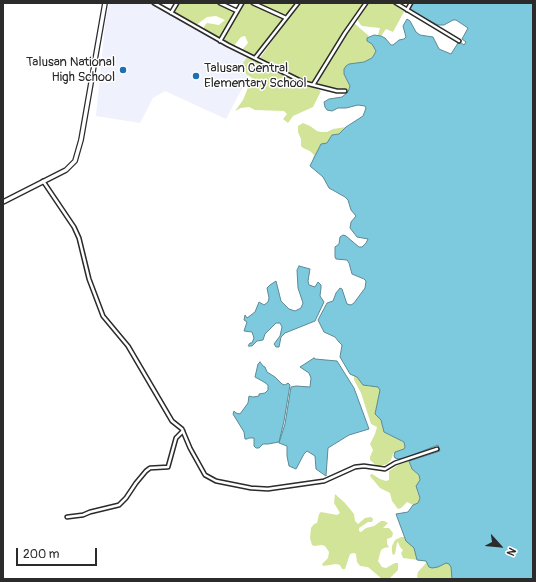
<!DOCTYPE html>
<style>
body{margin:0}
#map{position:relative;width:536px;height:582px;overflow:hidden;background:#fff;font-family:Pangolin,sans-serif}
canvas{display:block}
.frame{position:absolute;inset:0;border:4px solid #2b2b2b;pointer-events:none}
.north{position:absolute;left:480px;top:526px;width:40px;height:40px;-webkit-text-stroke:3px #fff;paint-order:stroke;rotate:117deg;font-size:11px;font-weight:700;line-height:16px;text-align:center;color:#2b2b2b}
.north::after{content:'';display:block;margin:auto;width:14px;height:18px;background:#2b2b2b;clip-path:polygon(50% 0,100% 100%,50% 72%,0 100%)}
.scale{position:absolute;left:16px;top:548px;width:81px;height:18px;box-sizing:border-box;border:2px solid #2b2b2b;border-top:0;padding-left:5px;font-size:12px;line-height:14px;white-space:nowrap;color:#2b2b2b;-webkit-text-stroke:3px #fff;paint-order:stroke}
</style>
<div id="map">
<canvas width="536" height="582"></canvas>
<div class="frame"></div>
<div class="north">N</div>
<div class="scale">200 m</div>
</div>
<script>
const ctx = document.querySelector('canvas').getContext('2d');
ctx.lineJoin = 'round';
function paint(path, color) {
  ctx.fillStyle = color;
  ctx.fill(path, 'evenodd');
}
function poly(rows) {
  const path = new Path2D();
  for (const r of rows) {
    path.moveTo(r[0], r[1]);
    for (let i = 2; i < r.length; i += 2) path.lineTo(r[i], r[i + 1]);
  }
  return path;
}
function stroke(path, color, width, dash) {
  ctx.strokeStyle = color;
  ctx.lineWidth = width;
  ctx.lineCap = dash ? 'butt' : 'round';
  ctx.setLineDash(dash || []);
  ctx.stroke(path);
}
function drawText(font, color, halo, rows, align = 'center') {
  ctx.font = font + ' Pangolin,sans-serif';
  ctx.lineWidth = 3;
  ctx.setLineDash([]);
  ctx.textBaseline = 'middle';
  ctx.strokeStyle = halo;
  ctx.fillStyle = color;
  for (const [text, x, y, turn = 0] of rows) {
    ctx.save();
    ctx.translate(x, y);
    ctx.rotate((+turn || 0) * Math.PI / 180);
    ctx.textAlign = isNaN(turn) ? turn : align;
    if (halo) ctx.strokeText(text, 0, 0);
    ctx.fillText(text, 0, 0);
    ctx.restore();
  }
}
paint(poly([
 [109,3,150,3,256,62,226,119,165,91,153,98,140,123,96,116,105,25]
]), '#eff1fd');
paint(poly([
 [178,3,219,3,235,11,219,39,203,30,205,25,207,23,219,25,225,20,216,16,207,17,195,26,173,12],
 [243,3,252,3,283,19,256,56,254,57,242,50,248,43,245,36,241,37,233,47,222,41],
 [254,3,296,3,285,17],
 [299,3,365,3,353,18,314,81,312,82,308,83,260,58],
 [368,3,393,3,405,10,393,32,386,29,381,36,378,35,380,28,362,26,360,24,357,19],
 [354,23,369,36,367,38,367,41,372,44,376,51,374,55,372,58,364,62,349,64,346,66,344,69,350,86,349,89,338,90,320,85,318,82,327,64],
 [248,56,321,91,313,107,293,116,288,123,283,119,287,114,284,111,255,110,249,107,241,108,235,111,243,100,252,78,246,74,243,63],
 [303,123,310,126,317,131,321,132,327,132,333,129,346,127,352,124,358,127,333,137,311,165,314,155,310,151,303,148,301,146,301,139,298,132,298,126],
 [360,339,401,441,404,442,405,447,404,449,393,454,391,460,387,464,380,466,378,467,370,460,370,457,373,450,370,444,375,434,377,427,371,424,361,393,354,380,354,376,350,374],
 [409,461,412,469,419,475,420,481,417,491,420,498,418,503,413,505,407,502,401,508,398,509,392,501,390,493,380,488,370,476,371,474,372,474,380,479,386,481,389,480,389,471,398,465],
 [335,494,345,503,354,514,355,521,358,524,365,518,371,517,373,519,372,522,368,522,359,528,359,531,361,532,366,528,374,526,381,521,384,521,388,523,383,528,389,528,393,533,392,537,387,539,387,544,389,547,384,548,381,550,378,561,382,567,386,568,395,563,398,563,398,570,389,579,382,579,368,567,360,566,357,562,356,554,354,553,350,554,345,569,342,569,340,565,336,564,323,566,322,564,328,558,329,552,325,546,322,545,314,546,312,545,310,538,311,528,314,524,317,523,319,514,321,512,337,515,340,513,334,503],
 [401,537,404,537,443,564,449,561,459,579,418,579,417,576,418,572,426,563,426,561,403,558,401,553,403,550,400,547,398,542,397,543,395,554,393,555,392,552,392,546,395,540]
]), '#d2e498');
const water = poly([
 [413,3,533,3,533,579,452,579,451,567,449,564,446,563,438,567,432,568,429,567,426,561,417,560,414,548,406,541,396,514,408,512,413,505,418,503,420,498,416,486,420,480,419,475,412,469,409,461,440,451,438,445,405,458,399,459,395,458,394,456,395,452,404,449,405,447,404,442,384,432,381,420,375,414,380,390,378,387,363,385,357,377,350,374,340,357,342,345,339,342,335,337,324,332,318,320,327,303,333,301,336,293,340,288,342,289,347,304,351,305,354,303,365,288,366,281,364,279,352,274,349,263,347,260,336,259,335,257,335,247,339,244,340,237,343,235,346,236,359,247,362,247,366,243,368,239,357,237,350,228,351,222,356,216,351,210,348,200,345,197,329,188,323,177,310,166,321,144,327,143,332,135,339,134,346,127,363,116,366,108,365,106,358,105,346,108,338,108,332,111,327,110,325,107,324,102,329,99,342,97,348,92,350,86,344,74,344,69,346,66,349,64,364,62,372,58,374,55,376,51,372,44,367,41,367,38,374,35,381,36,385,38,391,45,393,45,399,40,404,39,406,37,403,26,407,19,410,21,416,32,420,35,433,37,439,49,451,54,458,43,460,42,464,45,466,42,462,39,468,28,456,20,453,20,444,25,438,25,409,10,413,3],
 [299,266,310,269,308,281,309,285,315,287,318,282,321,285,321,288,320,296,324,302,315,321,285,333,281,337,279,347,276,347,274,344,280,336,282,327,280,323,276,323,265,334,263,340,257,341,252,346,248,346,250,343,252,343,254,338,252,332,244,331,247,322,244,320,245,315,247,318,255,312,259,302,264,305,268,302,269,298,267,288,270,285,276,281,281,301,289,309,295,311,301,308,303,303,298,288,297,270,299,266],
 [314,358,315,359,337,361,354,388,369,429,349,435,328,448,326,476,316,469,315,456,307,451,304,454,296,469,289,466,287,456,287,446,279,443,285,424,291,387,296,386,310,387,311,378,309,373,300,367,314,358],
 [260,362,263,366,265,367,267,372,275,377,282,384,285,385,288,383,290,385,284,421,279,442,268,444,263,444,259,448,256,448,254,446,254,438,249,438,247,439,245,439,244,432,233,414,234,411,236,413,240,414,248,403,249,396,253,397,259,396,259,394,265,393,268,390,268,385,264,382,255,377,258,364,260,362]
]);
paint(water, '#7dc9dd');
stroke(water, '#5c8a96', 1);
const minor = poly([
 [154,3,228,45,305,83,337,91,345,91],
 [220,3,237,11],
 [253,3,286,18],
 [396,3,459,41],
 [407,10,411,3],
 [171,13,177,3],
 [220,41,242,3],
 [255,58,298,3],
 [313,85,345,33,366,3],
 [43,181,74,227,79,238,89,279,103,316,128,346,172,421,182,429,190,448,205,475,216,481,251,488,268,489,324,481,355,467,364,466,385,469,395,463,437,449],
 [67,517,83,515,90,512,119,505,126,498,136,483,146,471,150,468,168,467,176,438,183,431]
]);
const secondary = poly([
 [3,202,66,170,75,161,81,140,105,3]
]);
stroke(minor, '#2b2b2b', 5.5);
stroke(secondary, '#2b2b2b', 6);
stroke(minor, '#fff', 2.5);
stroke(secondary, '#fff', 3.5);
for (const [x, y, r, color] of [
 [123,70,4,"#1f6fb2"],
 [196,76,4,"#1f6fb2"]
]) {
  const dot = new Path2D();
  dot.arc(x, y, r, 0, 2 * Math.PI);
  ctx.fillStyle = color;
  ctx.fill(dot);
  stroke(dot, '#fff', 1.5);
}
drawText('13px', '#2b2b2b', '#fff', [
 ["Talusan National",115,63],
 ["High School",115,78],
 ["Talusan Central",204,69,"left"],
 ["Elementary School",204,84,"left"]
], 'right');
</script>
